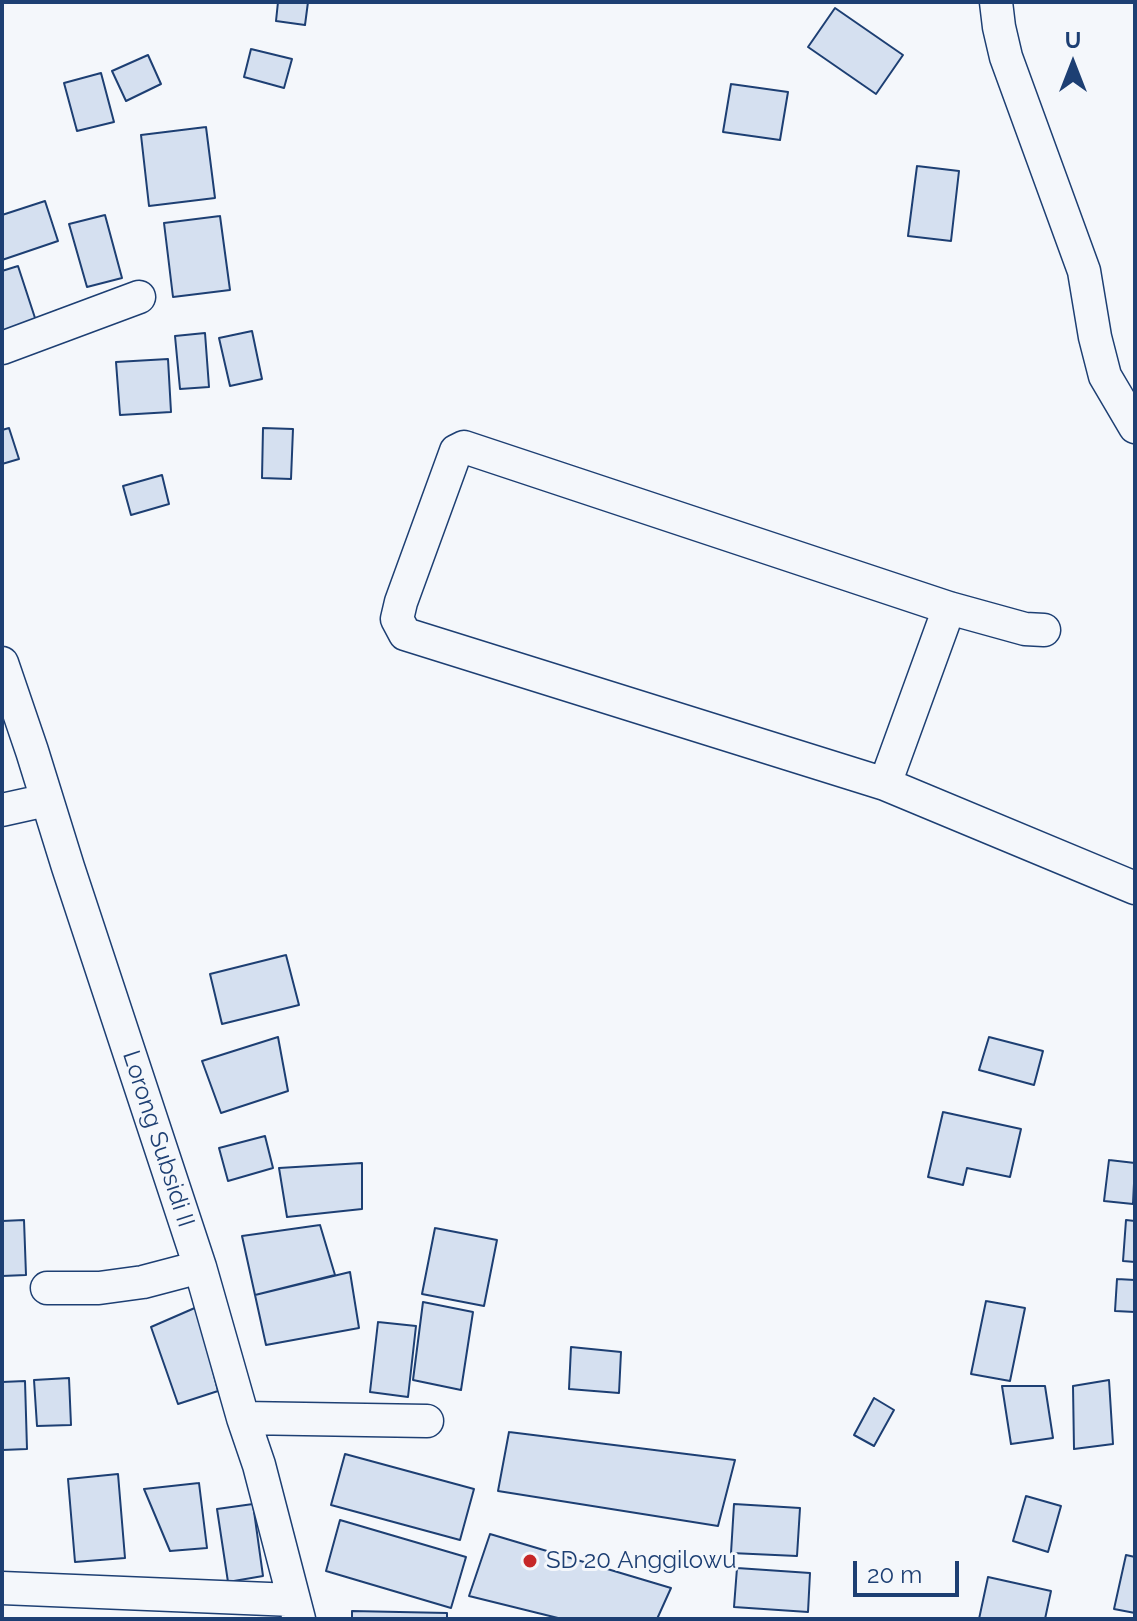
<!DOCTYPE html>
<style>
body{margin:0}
#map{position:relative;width:1137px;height:1621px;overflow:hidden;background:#f4f7fb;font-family:Raleway,sans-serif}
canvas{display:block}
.frame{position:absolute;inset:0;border:4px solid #1d3f73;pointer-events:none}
.north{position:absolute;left:1033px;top:24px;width:80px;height:80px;-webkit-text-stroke:6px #f4f7fb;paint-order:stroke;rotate:0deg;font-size:22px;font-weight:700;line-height:32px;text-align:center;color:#1d3f73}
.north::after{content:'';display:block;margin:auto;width:28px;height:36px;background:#1d3f73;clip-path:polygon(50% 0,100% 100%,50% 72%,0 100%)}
.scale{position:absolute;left:853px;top:1561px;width:106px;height:36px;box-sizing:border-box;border:4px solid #1d3f73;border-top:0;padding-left:10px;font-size:24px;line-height:28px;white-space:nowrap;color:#1d3f73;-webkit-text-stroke:6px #f4f7fb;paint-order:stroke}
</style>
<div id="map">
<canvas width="1137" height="1621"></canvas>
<div class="frame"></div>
<div class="north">U</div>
<div class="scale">20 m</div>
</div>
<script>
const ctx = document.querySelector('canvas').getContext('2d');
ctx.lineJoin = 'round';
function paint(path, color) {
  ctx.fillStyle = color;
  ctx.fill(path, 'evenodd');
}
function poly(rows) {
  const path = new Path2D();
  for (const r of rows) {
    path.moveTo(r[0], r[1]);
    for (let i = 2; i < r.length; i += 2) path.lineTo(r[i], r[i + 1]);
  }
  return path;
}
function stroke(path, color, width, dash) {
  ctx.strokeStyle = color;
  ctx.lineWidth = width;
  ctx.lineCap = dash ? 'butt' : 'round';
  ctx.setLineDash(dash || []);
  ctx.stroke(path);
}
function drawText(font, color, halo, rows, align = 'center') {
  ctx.font = font + ' Raleway,sans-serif';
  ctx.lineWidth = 6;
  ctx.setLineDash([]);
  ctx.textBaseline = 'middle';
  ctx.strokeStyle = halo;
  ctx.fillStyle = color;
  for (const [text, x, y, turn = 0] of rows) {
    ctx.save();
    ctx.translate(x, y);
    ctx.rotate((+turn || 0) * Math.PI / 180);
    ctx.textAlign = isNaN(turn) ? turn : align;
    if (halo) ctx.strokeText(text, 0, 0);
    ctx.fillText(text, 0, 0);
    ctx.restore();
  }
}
const building = poly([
 [278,2,308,2,305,25,276,21,278,2],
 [835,8,903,55,876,94,808,47,835,8],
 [251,49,292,59,284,88,244,77,251,49],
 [148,55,161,84,126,101,112,71,148,55],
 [101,73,114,122,77,131,64,83,101,73],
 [731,84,788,92,780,140,723,132,731,84],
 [206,127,215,198,149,206,141,135,206,127],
 [917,166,959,171,951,241,908,236,917,166],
 [45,201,58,241,2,260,2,215,45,201],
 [105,215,122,278,87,287,69,224,105,215],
 [220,216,230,290,173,297,164,223,220,216],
 [18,266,36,321,2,332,2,271,18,266],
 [252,331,262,379,230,386,219,338,252,331],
 [205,333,209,387,180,389,175,336,205,333],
 [168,359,171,412,120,415,116,362,168,359],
 [9,428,19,459,2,464,2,430,9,428],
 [263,428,293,429,291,479,262,478,263,428],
 [162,475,169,504,131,515,123,486,162,475],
 [286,955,299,1005,222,1024,210,974,286,955],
 [278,1037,288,1091,221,1113,202,1061,278,1037],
 [989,1037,1043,1051,1034,1085,979,1070,989,1037],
 [943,1112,1021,1129,1010,1177,967,1168,963,1185,928,1177,943,1112],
 [265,1136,273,1168,228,1181,219,1148,265,1136],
 [1109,1160,1135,1163,1133,1204,1104,1201,1109,1160],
 [362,1163,362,1209,287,1217,279,1168,362,1163],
 [24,1220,26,1275,2,1276,2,1221,24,1220],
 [1126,1220,1135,1221,1135,1262,1123,1261,1126,1220],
 [320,1225,335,1275,255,1295,242,1236,320,1225],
 [435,1228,497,1240,484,1306,422,1294,435,1228],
 [350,1272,359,1328,266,1345,255,1295,350,1272],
 [1117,1279,1135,1280,1135,1312,1115,1311,1117,1279],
 [986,1301,1025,1308,1010,1381,971,1374,986,1301],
 [423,1302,473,1312,461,1390,413,1380,423,1302],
 [197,1307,218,1391,178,1404,151,1327,197,1307],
 [378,1322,416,1326,408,1397,370,1392,378,1322],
 [571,1347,621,1352,619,1393,569,1389,571,1347],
 [69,1378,71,1425,37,1426,34,1380,69,1378],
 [1109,1380,1113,1444,1074,1449,1073,1386,1109,1380],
 [25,1381,27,1449,2,1450,2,1382,25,1381],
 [1002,1386,1045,1386,1053,1438,1011,1444,1002,1386],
 [874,1398,894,1410,874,1446,854,1435,874,1398],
 [509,1432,735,1460,718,1526,498,1491,509,1432],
 [345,1454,474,1489,460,1540,331,1505,345,1454],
 [118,1474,125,1558,75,1562,68,1479,118,1474],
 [199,1483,207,1548,170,1551,144,1489,199,1483],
 [1026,1496,1061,1506,1048,1552,1013,1541,1026,1496],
 [253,1504,263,1576,228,1582,217,1509,253,1504],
 [734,1504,800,1508,797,1556,731,1553,734,1504],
 [340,1520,466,1557,451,1608,326,1571,340,1520],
 [490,1534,671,1588,657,1619,562,1619,469,1596,490,1534],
 [1126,1555,1135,1557,1135,1613,1114,1609,1126,1555],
 [737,1568,810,1573,808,1612,734,1607,737,1568],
 [988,1577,1051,1591,1045,1619,979,1619,988,1577],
 [352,1611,447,1613,447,1619,352,1619,352,1611]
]);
paint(building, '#d5e0f0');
stroke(building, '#1d3f73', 2);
const minor = poly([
 [996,2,999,27,1006,57,1084,271,1095,337,1105,376,1135,427],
 [2,348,139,297],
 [1044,630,1025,629,949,608,464,447,456,451,401,602,397,619,405,634,885,784,1135,888],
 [2,663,32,751,68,867,200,1267,243,1418,259,1465,299,1619],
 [885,784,949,608],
 [2,810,47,800],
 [47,1288,99,1288,143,1282,200,1267],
 [243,1418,427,1421],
 [2,1588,293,1600]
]);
stroke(minor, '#1d3f73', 35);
stroke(minor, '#f4f7fb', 32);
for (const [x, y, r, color] of [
 [530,1561,8,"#c62828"]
]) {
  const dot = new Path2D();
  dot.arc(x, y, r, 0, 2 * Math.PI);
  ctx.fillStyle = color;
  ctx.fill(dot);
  stroke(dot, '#f4f7fb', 3);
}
drawText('24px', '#1d3f73', '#f4f7fb', [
 ["Lorong Subsidi II",158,1139,72]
]);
drawText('24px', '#1d3f73', '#f4f7fb', [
 ["SD 20 Anggilowu",546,1561]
], 'left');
</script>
